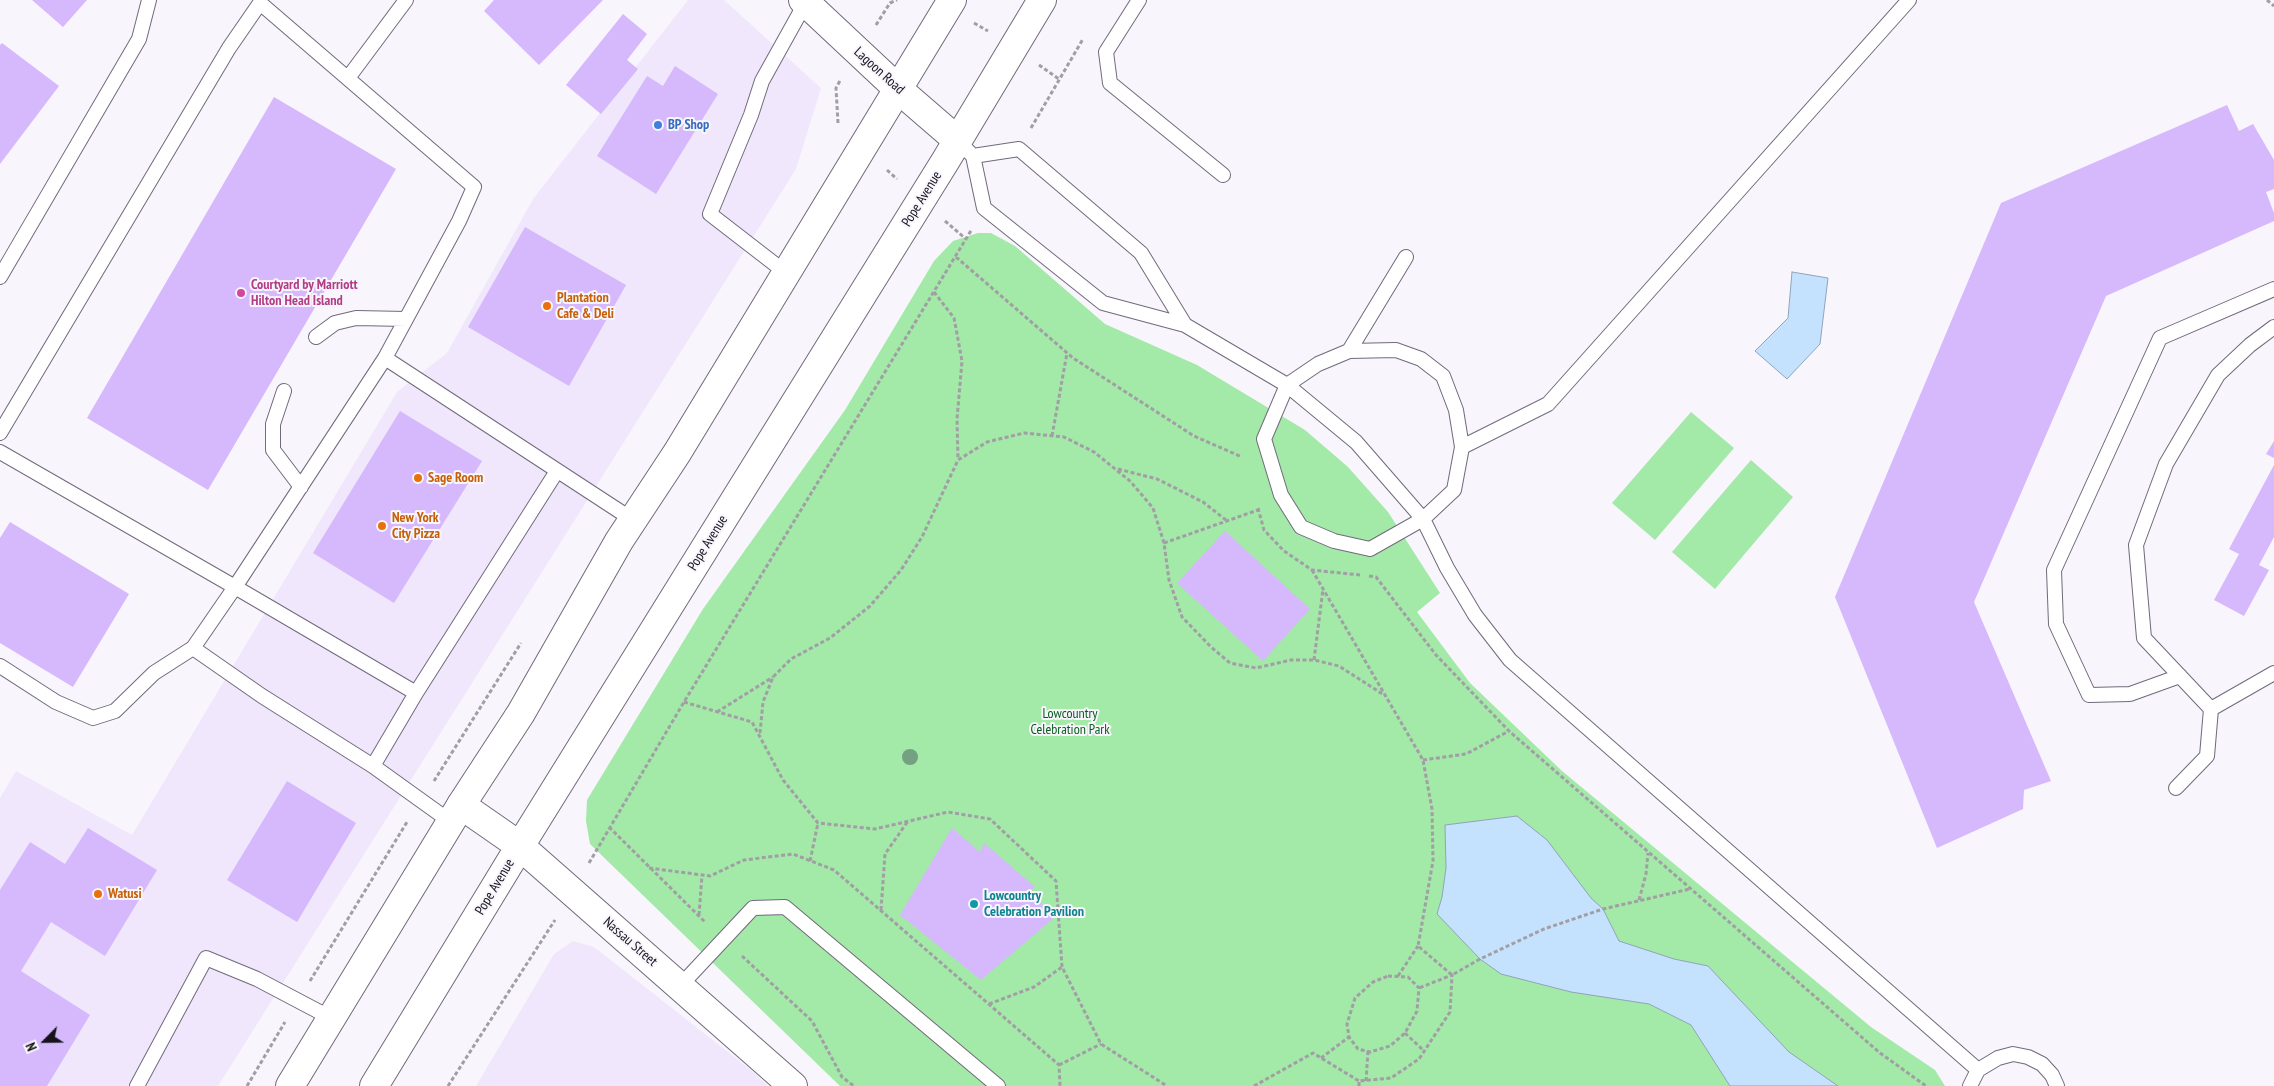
<!DOCTYPE html>
<style>
body{margin:0}
#map{position:relative;width:2274px;height:1086px;overflow:hidden;background:#f8f5fc;font-family:"PT Sans Narrow",sans-serif}
canvas{display:block}
.north{position:absolute;left:20px;top:1016px;width:50px;height:50px;-webkit-text-stroke:4px #f8f5fc;paint-order:stroke;rotate:247deg;font-size:14px;font-weight:700;line-height:20px;text-align:center;color:#16131a}
.north::after{content:'';display:block;margin:auto;width:18px;height:22px;background:#16131a;clip-path:polygon(50% 0,100% 100%,50% 72%,0 100%)}
</style>
<div id="map">
<canvas width="2274" height="1086"></canvas>
<div class="north">N</div>
</div>
<script>
const ctx = document.querySelector('canvas').getContext('2d');
ctx.lineJoin = 'round';
function paint(path, color) {
  ctx.fillStyle = color;
  ctx.fill(path, 'evenodd');
}
function poly(rows) {
  const path = new Path2D();
  for (const r of rows) {
    path.moveTo(r[0], r[1]);
    for (let i = 2; i < r.length; i += 2) path.lineTo(r[i], r[i + 1]);
  }
  return path;
}
function stroke(path, color, width, dash) {
  ctx.strokeStyle = color;
  ctx.lineWidth = width;
  ctx.lineCap = dash ? 'butt' : 'round';
  ctx.setLineDash(dash || []);
  ctx.stroke(path);
}
function drawText(font, color, halo, rows, align = 'center') {
  ctx.font = font + ' "PT Sans Narrow",sans-serif';
  ctx.lineWidth = 4;
  ctx.setLineDash([]);
  ctx.textBaseline = 'middle';
  ctx.strokeStyle = halo;
  ctx.fillStyle = color;
  for (const [text, x, y, turn = 0] of rows) {
    ctx.save();
    ctx.translate(x, y);
    ctx.rotate((+turn || 0) * Math.PI / 180);
    ctx.textAlign = isNaN(turn) ? turn : align;
    if (halo) ctx.strokeText(text, 0, 0);
    ctx.fillText(text, 0, 0);
    ctx.restore();
  }
}
paint(poly([
 [688,0,724,0,821,88,796,169,218,1086,0,1086,0,798,16,771,132,835,397,392,447,353,533,199],
 [573,941,594,947,751,1070,768,1086,476,1086,554,954]
]), '#f0e7fc');
paint(poly([
 [978,233,991,233,1015,246,1105,324,1197,365,1305,430,1348,467,1388,512,1440,593,1417,612,1470,683,1562,771,1871,1027,1935,1070,1945,1086,840,1086,590,844,586,821,587,800,703,609,845,410,934,261,953,241],
 [1691,412,1734,448,1655,540,1612,503],
 [1751,460,1793,497,1715,589,1672,552]
]), '#a3e9a7');
const water = poly([
 [1792,272,1828,278,1820,344,1787,379,1755,351,1788,318,1792,272],
 [1517,816,1547,840,1591,898,1603,909,1619,941,1674,959,1708,966,1789,1052,1838,1086,1730,1086,1691,1025,1649,1004,1571,992,1501,974,1480,959,1437,914,1442,897,1446,868,1445,825,1517,816]
]);
paint(water, '#c4e2fe');
stroke(water, '#90a4ba', 1);
paint(poly([
 [32,0,87,0,63,27],
 [494,0,603,0,539,65,484,11],
 [623,14,647,34,627,60,638,69,601,114,566,85],
 [2,43,59,86,0,164,0,45],
 [675,66,718,94,656,194,597,156,647,76,663,86],
 [274,97,396,169,208,490,87,418],
 [2227,105,2239,131,2253,124,2274,160,2274,189,2266,192,2274,213,2274,221,2106,296,1974,602,2051,781,2024,790,2023,809,1937,848,1835,597,2001,203],
 [525,227,626,285,569,386,468,327],
 [400,411,482,461,394,603,313,553],
 [2274,441,2274,458,2266,454],
 [2274,465,2274,537,2259,565,2269,570,2244,616,2214,600,2239,554,2229,549],
 [10,522,129,594,73,687,0,643,0,538],
 [1225,531,1310,609,1263,661,1177,583],
 [287,781,356,823,297,922,227,880],
 [88,828,157,870,105,956,51,922,21,971,90,1015,47,1086,0,1086,0,890,30,842,65,864],
 [952,828,980,852,984,843,1035,887,1030,892,1055,917,981,980,900,915]
]), '#d6b8fd');
const service = poly([
 [1139,0,1106,52,1110,83,1223,175],
 [348,78,406,0],
 [957,140,973,156,984,208,1103,303,1185,325,1141,253,1019,149,973,156],
 [785,272,710,214,751,115,762,81,807,0],
 [0,277,139,39,149,0],
 [1185,325,1287,385,1356,442,1423,519,1447,568,1475,615,1510,660,1978,1070],
 [316,337,335,323,356,318,406,319],
 [1396,350,1421,359,1443,376,1456,410,1462,447,1454,490,1423,519,1370,549,1334,541,1301,527,1281,495,1264,439,1287,385,1318,364,1349,351,1396,350],
 [1349,351,1406,257],
 [284,391,273,424,273,450,301,487],
 [0,433,229,48,260,3,474,187,459,221,385,358,633,520],
 [1462,447,1548,404,1909,0],
 [0,452,235,587,385,358],
 [0,666,56,702,93,718,115,711,154,673,193,648],
 [2180,676,2130,694,2089,695,2056,624,2054,570,2160,338,2274,289],
 [416,693,235,587,193,648,262,696,373,766,451,822],
 [2211,709,2144,638,2136,545,2166,464,2218,375,2250,345,2274,327],
 [373,766,416,693,557,471],
 [2176,788,2207,756,2211,709,2274,673],
 [680,986,753,908,785,907,998,1086],
 [137,1086,206,958,257,979,331,1018],
 [1970,1086,1978,1070,1998,1058,2013,1054,2028,1057,2042,1064,2052,1075,2057,1086]
]);
const minor = poly([
 [803,0,898,89,957,140],
 [461,805,520,846,793,1086]
]);
const secondary = poly([
 [290,1086,461,805,521,713,619,541,677,453,952,0],
 [374,1086,520,846,946,160,1042,0]
]);
stroke(service, '#716a7b', 16);
stroke(minor, '#716a7b', 30);
stroke(secondary, '#716a7b', 30);
stroke(poly([
 [2267,0,2274,6],
 [974,23,988,31],
 [876,25,890,3,897,0],
 [1039,65,1059,79],
 [838,123,836,88,841,79],
 [1031,128,1083,39],
 [887,170,897,179],
 [945,221,966,239],
 [956,257,1073,358,1194,436,1242,457],
 [934,292,954,318,962,361,957,419,958,459],
 [1052,436,1067,353],
 [1118,469,1157,479,1203,502,1226,520],
 [1258,508,1264,530,1284,551,1312,570,1360,575],
 [1164,543,1258,510],
 [1312,570,1423,760,1432,809,1433,861,1418,946,1452,975,1480,959,1544,929,1603,909,1690,889],
 [1369,576,1376,577,1436,655,1509,731,1880,1053,1926,1086],
 [1314,660,1323,589],
 [684,702,752,722,783,780,818,823,875,829,948,812,990,819,1056,881,1062,967,1101,1044,1167,1086],
 [717,712,773,677],
 [760,733,763,702,773,677,791,659,830,638,870,606,901,570,922,537,958,460,987,442,1024,433,1064,437,1094,452,1130,481,1153,508,1164,543,1169,580,1182,617,1211,647,1230,663,1256,668,1291,660,1314,660,1339,666,1384,695],
 [1423,760,1466,754,1509,731],
 [434,781,521,643],
 [609,827,706,923],
 [810,861,818,823],
 [589,863,684,702,972,229],
 [649,868,710,876,744,860,793,854,834,870,1059,1065,1060,1086],
 [1639,900,1646,874,1648,853],
 [881,910,885,854,908,821],
 [699,915,702,875],
 [742,956,812,1021,842,1077,854,1086],
 [1388,976,1408,977,1419,988,1417,1011,1405,1033,1390,1046,1370,1052,1358,1049,1349,1037,1347,1024,1355,998,1373,982,1388,976],
 [1398,976,1418,946],
 [310,981,407,822],
 [989,1004,1034,987,1062,967],
 [1405,1033,1424,1051],
 [1321,1058,1349,1037],
 [1059,1065,1101,1044],
 [1366,1081,1368,1051],
 [247,1086,285,1022],
 [448,1086,555,920],
 [1254,1086,1313,1053,1359,1081],
 [1359,1086,1359,1081,1391,1078,1419,1059,1450,1012,1452,975,1419,988]
]), '#a19ea5', 3, [4, 2.5]);
stroke(service, '#fff', 14);
stroke(minor, '#fff', 28);
stroke(secondary, '#fff', 28);
ctx.fillStyle = '#73a181';
for (const [x, y] of [
 [910,757]
]) {
  ctx.beginPath();
  ctx.arc(x, y, 8, 0, 2 * Math.PI);
  ctx.fill();
}
for (const [x, y, r, color] of [
 [658,125,5,"#3f7fe0"],
 [241,293,5,"#d1479c"],
 [547,306,5,"#e8710a"],
 [418,478,5,"#e8710a"],
 [382,526,5,"#e8710a"],
 [98,894,5,"#e8710a"],
 [974,904,5,"#0f9aa8"]
]) {
  const dot = new Path2D();
  dot.arc(x, y, r, 0, 2 * Math.PI);
  ctx.fillStyle = color;
  ctx.fill(dot);
  stroke(dot, '#f8f5fc', 2);
}
drawText('14px', '#16131a', '#f8f5fc', [
 ["Lagoon Road",879,71,42],
 ["Pope Avenue",922,199,-58],
 ["Pope Avenue",708,543,-58],
 ["Pope Avenue",495,887,-59],
 ["Nassau Street",630,942,41]
]);
drawText('bold 14px', '#366cbe', '#f8f5fc', [
 ["BP Shop",668,125]
], 'left');
drawText('bold 14px', '#b23c85', '#f8f5fc', [
 ["Courtyard by Marriott",251,285],
 ["Hilton Head Island",251,301]
], 'left');
drawText('bold 14px', '#c56008', '#f8f5fc', [
 ["Plantation",557,298],
 ["Cafe & Deli",557,314],
 ["Sage Room",428,478],
 ["New York",392,518],
 ["City Pizza",392,534],
 ["Watusi",108,894]
], 'left');
drawText('14px', '#075c1d', '#f8f5fc', [
 ["Lowcountry",1070,714],
 ["Celebration Park",1070,730]
]);
drawText('bold 14px', '#0d838f', '#f8f5fc', [
 ["Lowcountry",984,896],
 ["Celebration Pavilion",984,912]
], 'left');
</script>
